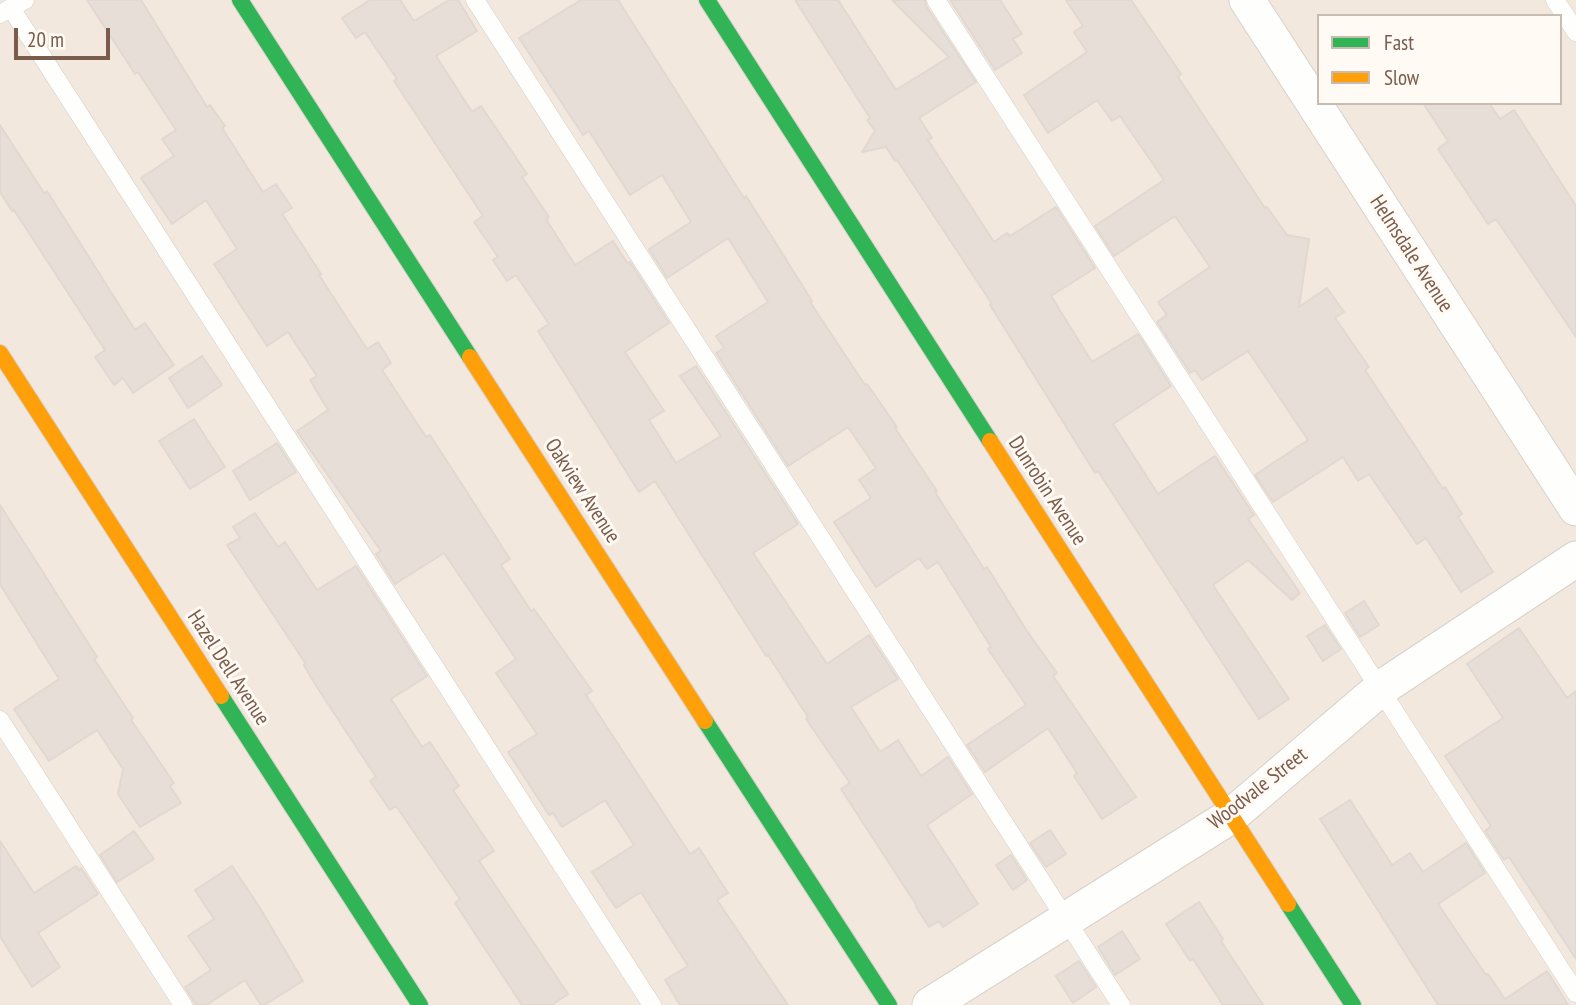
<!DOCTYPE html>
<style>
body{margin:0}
#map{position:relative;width:1576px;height:1005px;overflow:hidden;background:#f9f5f0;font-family:"PT Sans Narrow",sans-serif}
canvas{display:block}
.legend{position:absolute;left:1317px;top:14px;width:245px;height:91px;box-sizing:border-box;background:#fffaf3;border:2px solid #cabbb1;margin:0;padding:9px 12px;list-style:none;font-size:21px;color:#7a5c4d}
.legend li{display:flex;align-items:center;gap:14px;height:35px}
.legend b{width:35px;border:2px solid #cabbb1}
.scale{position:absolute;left:14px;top:28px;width:96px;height:32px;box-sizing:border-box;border:4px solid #7a5c4d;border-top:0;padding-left:9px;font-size:21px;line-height:24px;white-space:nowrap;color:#7a5c4d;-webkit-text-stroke:5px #fffaf3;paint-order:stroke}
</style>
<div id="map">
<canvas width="1576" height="1005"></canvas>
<ul class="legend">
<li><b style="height:9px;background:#30b455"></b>Fast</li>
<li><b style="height:9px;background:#ff9f0a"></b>Slow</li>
</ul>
<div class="scale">20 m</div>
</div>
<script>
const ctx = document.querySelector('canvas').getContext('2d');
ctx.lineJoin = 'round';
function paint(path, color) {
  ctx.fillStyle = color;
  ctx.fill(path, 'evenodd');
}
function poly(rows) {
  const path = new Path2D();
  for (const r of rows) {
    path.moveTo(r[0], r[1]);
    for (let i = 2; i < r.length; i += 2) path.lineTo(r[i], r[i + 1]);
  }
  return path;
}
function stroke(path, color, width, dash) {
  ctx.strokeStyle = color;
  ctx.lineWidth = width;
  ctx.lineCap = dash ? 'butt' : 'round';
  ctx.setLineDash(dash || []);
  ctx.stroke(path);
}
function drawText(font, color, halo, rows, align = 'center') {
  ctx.font = font + ' "PT Sans Narrow",sans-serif';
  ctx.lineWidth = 6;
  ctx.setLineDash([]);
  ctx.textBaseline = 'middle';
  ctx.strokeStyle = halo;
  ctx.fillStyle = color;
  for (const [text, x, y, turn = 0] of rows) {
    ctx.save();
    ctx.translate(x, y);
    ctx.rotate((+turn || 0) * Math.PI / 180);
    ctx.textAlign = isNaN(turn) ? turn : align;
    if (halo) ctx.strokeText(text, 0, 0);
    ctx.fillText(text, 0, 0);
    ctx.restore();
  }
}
paint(poly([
 [0,0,1576,0,1576,1005,0,1005],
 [1319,16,1560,16,1560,103,1319,103]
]), '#f2e8de');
const building = poly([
 [87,0,141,0,207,107,210,105,225,126,222,128,263,192,276,184,292,208,282,214,321,274,319,275,367,349,378,342,391,363,382,370,426,437,430,435,510,559,501,565,531,611,534,609,592,691,586,695,690,854,699,848,728,893,717,900,788,1005,680,1005,665,980,688,966,641,892,616,908,592,872,634,845,605,800,562,827,553,813,549,815,508,752,537,734,496,673,516,659,444,553,395,584,376,554,381,551,297,431,328,410,310,380,317,376,288,332,267,346,214,264,237,249,206,200,172,224,141,178,174,156,162,139,176,130,138,72,135,74,87,0],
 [370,0,400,0,414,21,449,0,458,0,477,31,436,56,472,112,481,106,527,174,522,177,549,217,546,219,575,265,613,241,627,263,630,262,669,323,625,352,664,411,649,420,676,463,721,436,680,376,696,366,798,524,753,553,827,664,869,635,898,679,851,707,880,752,898,740,921,776,948,757,972,794,927,825,978,904,943,927,939,921,929,927,916,907,917,906,841,789,850,783,806,719,808,717,768,655,766,656,655,481,639,492,538,331,549,324,516,275,507,281,493,260,498,257,474,222,483,216,394,81,397,79,365,32,356,38,342,18,370,0],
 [581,0,618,0,744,198,746,196,772,237,812,301,810,302,865,385,867,384,897,427,895,428,937,491,935,492,984,569,987,567,1027,631,1057,673,1053,676,1136,797,1102,819,1074,776,1077,773,1048,728,985,772,967,745,1026,705,988,649,991,647,938,562,927,569,919,558,876,587,854,553,834,522,871,498,859,480,876,468,848,427,788,466,716,353,724,348,716,336,768,302,728,238,667,278,649,249,691,222,662,175,630,195,589,131,583,135,519,38,581,0],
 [795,0,838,0,896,90,949,57,892,0,925,0,926,6,976,82,919,118,932,138,928,140,994,242,1007,233,1010,236,1056,207,1095,268,1051,296,1092,362,1138,334,1171,386,1113,424,1158,494,1215,456,1254,515,1248,519,1300,593,1292,600,1248,560,1213,585,1289,699,1259,719,1098,471,1095,473,990,305,992,304,897,160,895,161,886,147,862,152,875,131,867,120,870,118,795,0],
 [950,0,1000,0,1022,34,1013,39,1022,53,995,70,950,0],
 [1066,0,1131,0,1181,74,1178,77,1265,208,1267,207,1287,235,1309,239,1299,307,1327,288,1344,312,1335,318,1369,367,1365,370,1443,489,1445,487,1462,514,1458,517,1493,572,1461,592,1426,538,1417,544,1369,474,1358,481,1343,457,1273,502,1255,475,1308,440,1248,351,1202,380,1195,370,1190,373,1157,322,1167,315,1158,302,1210,267,1175,216,1114,256,1095,226,1164,180,1120,116,1112,121,1097,100,1048,133,1024,95,1087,52,1074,32,1083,26,1066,0],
 [1423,103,1489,103,1500,119,1514,110,1576,206,1576,337,1496,219,1488,224,1438,149,1448,141,1423,103],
 [0,125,44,193,47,191,135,330,145,323,174,365,133,393,123,378,114,385,95,357,105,350,14,210,12,211,0,192,0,125],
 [202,356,222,385,188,408,169,378,202,356],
 [194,419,225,467,190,489,159,441,194,419],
 [277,443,296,472,250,500,233,471,277,443],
 [0,505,97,657,94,659,133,718,131,720,174,783,170,786,181,803,140,827,118,794,123,769,97,730,49,761,14,709,59,679,0,584,0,505],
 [255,513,278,547,285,542,317,590,356,566,427,676,391,699,422,747,430,742,459,786,453,790,494,851,479,861,568,994,552,1005,522,1005,455,903,460,899,396,806,390,810,370,781,376,777,313,681,304,665,306,664,227,545,240,538,233,527,255,513],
 [1364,601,1379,625,1360,637,1345,613,1364,601],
 [1325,625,1341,649,1323,661,1307,636,1325,625],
 [1519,628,1567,698,1576,691,1576,959,1509,857,1504,860,1485,831,1491,826,1445,756,1503,718,1467,664,1519,628],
 [1350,800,1392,865,1410,853,1423,872,1466,843,1485,873,1438,904,1486,975,1488,974,1505,999,1547,971,1568,1005,1438,1005,1320,819,1350,800],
 [1050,830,1066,854,1046,867,1030,843,1050,830],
 [134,831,154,859,117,882,100,855,134,831],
 [0,841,34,893,76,866,79,870,81,868,98,894,38,933,60,967,32,987,0,936,0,841],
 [1011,855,1027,880,1013,890,996,865,1011,855],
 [232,866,260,908,303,981,264,1005,261,1005,245,980,206,1005,196,1005,185,987,211,970,188,936,214,919,195,890,232,866],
 [1199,902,1223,939,1221,941,1263,1005,1223,1005,1193,959,1190,961,1166,924,1199,902],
 [1122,931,1140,959,1115,975,1098,947,1122,931],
 [1079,961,1096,987,1073,1003,1056,976,1079,961]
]);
paint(building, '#e6ded7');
stroke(building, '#e2d8d2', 2);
const lane = poly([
 [475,0,1121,1005],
 [936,0,1576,993],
 [1555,0,1576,32],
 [11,8,652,1005],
 [0,14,25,0],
 [0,720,183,1005]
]);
const street = poly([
 [1247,0,1576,508],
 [930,1005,1231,816,1380,689,1576,559]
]);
const fast = poly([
 [240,0,470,357],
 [707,0,990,441],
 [221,696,420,1005],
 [705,721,889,1005],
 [1288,904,1353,1005]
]);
const slow = poly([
 [0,353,221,696],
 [470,357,705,721],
 [990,441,1288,904]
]);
stroke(lane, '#d7d1cb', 19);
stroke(street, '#d7d1cb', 37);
stroke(fast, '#d9d2cb', 18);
stroke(slow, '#d9d2cb', 18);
stroke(lane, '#fefefd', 18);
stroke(street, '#fefefd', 35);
stroke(fast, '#30b455', 16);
stroke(slow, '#ff9f0a', 16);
drawText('21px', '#7a5c4d', '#fffaf3', [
 ["Helmsdale Avenue",1411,254,57],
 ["Oakview Avenue",582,491,57],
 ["Dunrobin Avenue",1047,491,57],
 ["Hazel Dell Avenue",228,668,57],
 ["Woodvale Street",1258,789,-38]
]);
</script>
